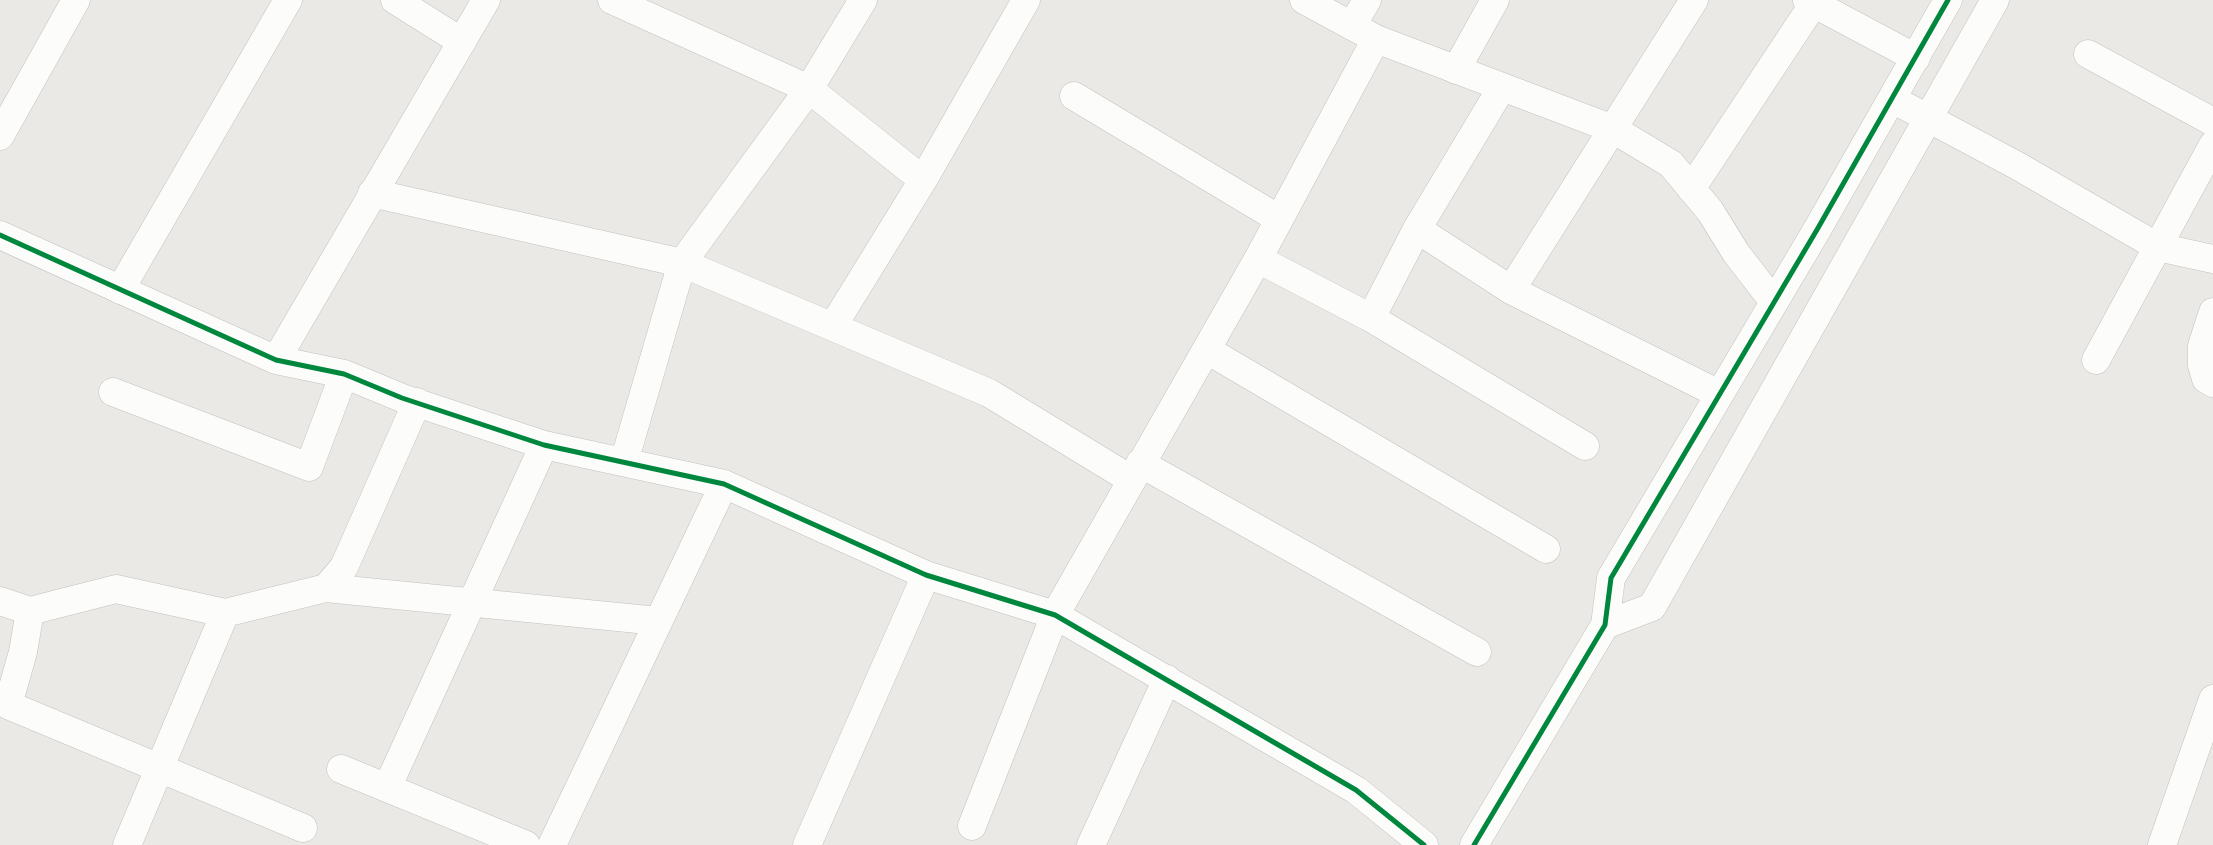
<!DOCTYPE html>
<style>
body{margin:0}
canvas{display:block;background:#ebe9e6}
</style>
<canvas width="2213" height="845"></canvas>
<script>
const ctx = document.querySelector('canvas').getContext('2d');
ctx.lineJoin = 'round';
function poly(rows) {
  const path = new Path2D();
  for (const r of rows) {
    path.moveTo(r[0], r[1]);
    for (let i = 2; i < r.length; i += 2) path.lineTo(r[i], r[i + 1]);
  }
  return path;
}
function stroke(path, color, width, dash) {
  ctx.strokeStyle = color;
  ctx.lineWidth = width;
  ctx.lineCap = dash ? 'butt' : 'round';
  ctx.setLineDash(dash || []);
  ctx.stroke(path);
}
const minor = poly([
 [395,0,462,42],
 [612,0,809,89,923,180],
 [1304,0,1376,39,1613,129,1671,164,1710,211,1736,253,1773,301],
 [1807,0,1916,58],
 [1352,26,1367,0],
 [2088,54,2213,122],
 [1456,70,1495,0],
 [1074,96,1279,219],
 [1892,99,2016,165,2158,247,2213,259],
 [0,136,76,0],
 [1691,189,1814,3],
 [372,193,682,263,989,393,1132,480],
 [1417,229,1511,290,1719,394],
 [0,235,276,360,344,374,402,398,544,445,724,484,926,575,1055,615,1356,790,1424,845],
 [1258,259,1371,318,1585,446],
 [120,290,288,0],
 [1511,290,1694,0],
 [2213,312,2202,346,2202,365,2206,379,2213,383],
 [1371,318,1417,229,1502,87],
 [833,326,923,180,1026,0],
 [1207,350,1546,549],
 [276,360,486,0],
 [2096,360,2213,145],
 [113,392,309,467,344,374],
 [624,462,682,263,809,89,863,0],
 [1140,463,1477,652],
 [326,588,658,621],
 [0,601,30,611],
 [225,613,116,589,30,611,23,652,8,705,303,828],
 [1605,625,1652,607,1995,0],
 [341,769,526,845],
 [387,788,544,445],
 [972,826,1055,615,1258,259,1376,39],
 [127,845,225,613,326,588,344,567,417,402],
 [552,845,724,484],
 [807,845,926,575],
 [1091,845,1167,679],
 [1474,845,1605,625,1611,578,1818,228,1948,0],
 [2162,845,2213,699]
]);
stroke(minor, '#c2c1c0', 29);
stroke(minor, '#fcfcfb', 28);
stroke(poly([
 [0,235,276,360,344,374,402,398,544,445,724,484,926,575,1055,615,1356,790,1424,845],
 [1474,845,1605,625,1611,578,1818,228,1948,0]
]), '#00873e', 5);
</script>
